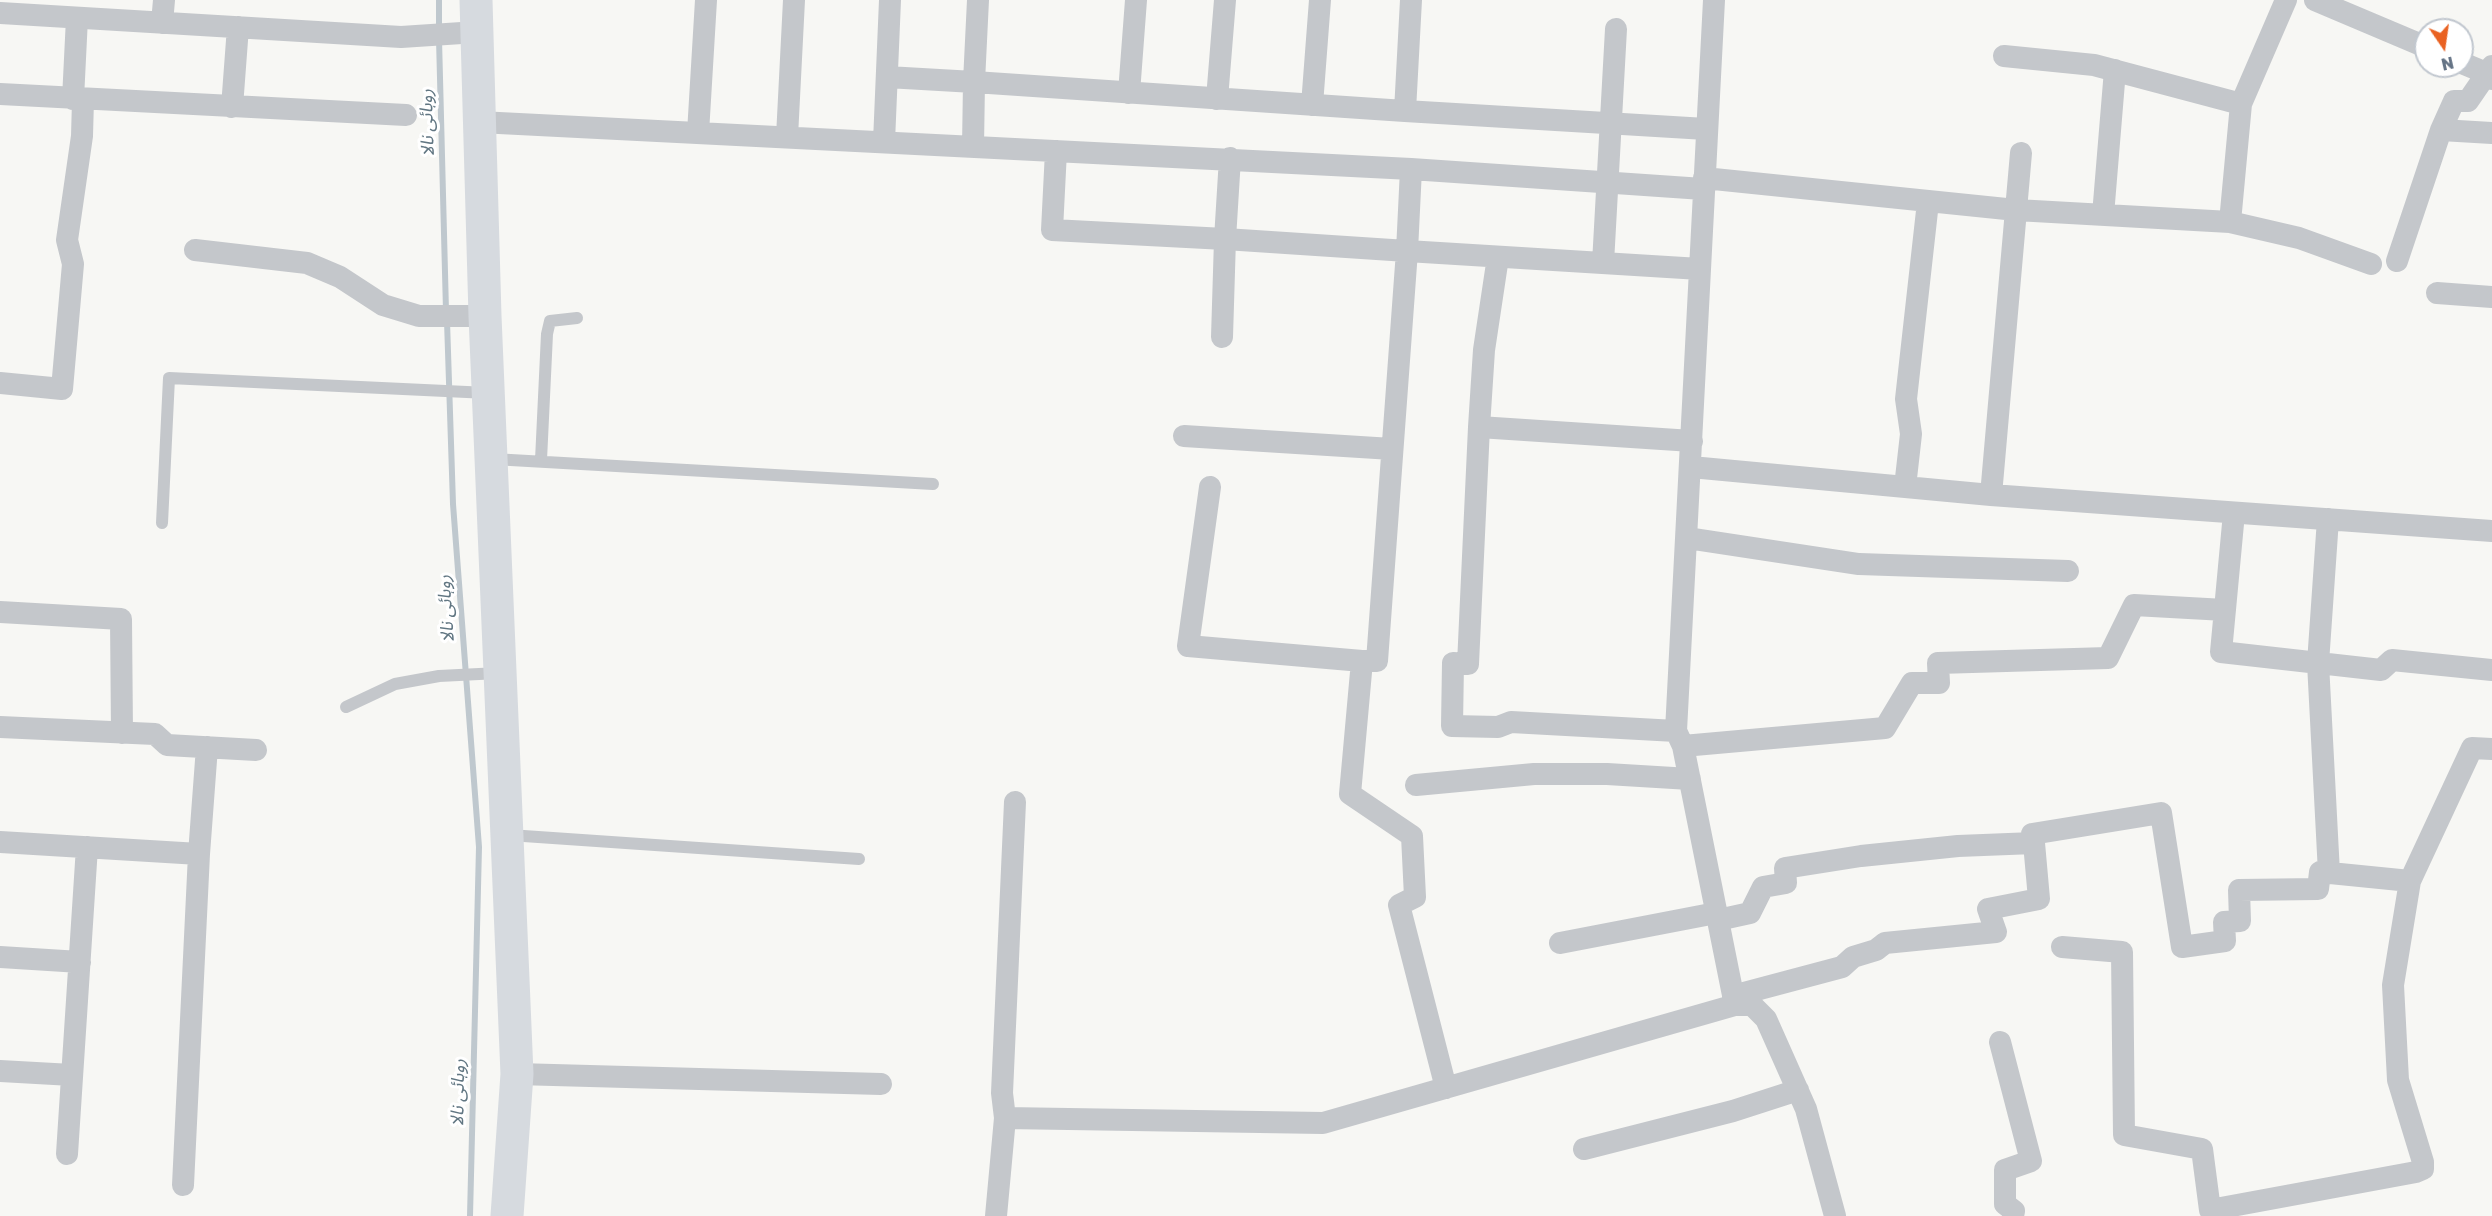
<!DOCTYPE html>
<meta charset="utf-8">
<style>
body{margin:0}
#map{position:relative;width:2492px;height:1216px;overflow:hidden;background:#f7f7f4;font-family:"Golos Text",sans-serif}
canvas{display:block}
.north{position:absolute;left:2414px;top:18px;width:60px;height:60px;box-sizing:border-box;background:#fff;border:2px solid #c1c7cf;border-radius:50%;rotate:167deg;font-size:16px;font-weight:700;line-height:24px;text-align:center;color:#657486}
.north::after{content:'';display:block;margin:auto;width:21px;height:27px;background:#e96222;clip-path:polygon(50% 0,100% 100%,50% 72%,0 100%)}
</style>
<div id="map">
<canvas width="2492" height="1216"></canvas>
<div class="north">N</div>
</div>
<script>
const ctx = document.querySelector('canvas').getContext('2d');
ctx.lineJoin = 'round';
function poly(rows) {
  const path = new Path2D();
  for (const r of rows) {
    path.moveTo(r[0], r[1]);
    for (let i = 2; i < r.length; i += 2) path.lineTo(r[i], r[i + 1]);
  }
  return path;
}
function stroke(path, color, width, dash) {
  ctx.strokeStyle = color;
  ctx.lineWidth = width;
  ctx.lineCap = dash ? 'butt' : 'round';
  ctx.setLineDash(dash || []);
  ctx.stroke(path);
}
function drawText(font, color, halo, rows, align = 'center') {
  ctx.font = font + ' "Golos Text","Noto Sans Arabic",sans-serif';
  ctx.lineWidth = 6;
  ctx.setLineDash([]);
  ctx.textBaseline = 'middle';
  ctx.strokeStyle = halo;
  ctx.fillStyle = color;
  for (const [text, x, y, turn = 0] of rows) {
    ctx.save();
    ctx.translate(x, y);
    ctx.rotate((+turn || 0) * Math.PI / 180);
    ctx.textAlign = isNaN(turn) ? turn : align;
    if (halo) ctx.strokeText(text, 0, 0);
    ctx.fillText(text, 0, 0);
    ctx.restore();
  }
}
stroke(poly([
 [439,0,439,29],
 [439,39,446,311],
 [447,321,453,504,479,847,470,1216]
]), '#bfc8ce', 6);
stroke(poly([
 [493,459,933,484],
 [541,460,547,334,550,321,577,318],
 [162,523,169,378,488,393],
 [346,707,395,684,439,676,499,673],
 [509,835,859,859]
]), '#c4c7cb', 12);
stroke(poly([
 [1411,0,1405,111,1706,129],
 [1714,0,1676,731,1683,746,1735,1005],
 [2315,0,2426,47],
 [0,13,401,37,477,32],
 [162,23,164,0],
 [2004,56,2094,65,2241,104],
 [2462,63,2486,73,2492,79],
 [887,77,974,82,978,0],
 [1129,93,1136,0],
 [0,94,406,115],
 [73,99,77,18],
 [1217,99,1225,0],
 [1312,105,1320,0],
 [232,107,238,27],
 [479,122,1411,169],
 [2441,130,2492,133],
 [698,133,706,0],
 [787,137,794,0],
 [884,142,890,0],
 [973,147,974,82,1405,111],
 [1056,151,1052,230,1225,239,1222,337],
 [1230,158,1225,239,1407,251,1411,169,1703,189],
 [1704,178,2016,210,2230,222,2299,238,2371,264],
 [2103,215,2115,70],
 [2230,222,2241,104,2286,0],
 [195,250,307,263,340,277,383,305,419,316,485,316],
 [1498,257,1484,350,1479,427,1692,441],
 [2397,261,2441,130,2454,101,2468,101,2492,66],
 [1603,263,1616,29],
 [2437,293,2492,297],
 [0,383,62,389,73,264,67,240,82,136,83,100],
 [1479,427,1468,664,1453,663,1452,726,1498,727,1511,722,1676,731],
 [1184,436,1392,449],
 [1691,467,1991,495,2492,531],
 [1210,487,1188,646,1362,661],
 [1905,487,1911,434,1906,399,1928,202],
 [1991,495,2021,153],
 [2234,513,2221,652,2381,670,2392,660,2492,670],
 [2328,519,2318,663,2329,873],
 [1688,538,1859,564,2068,571],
 [0,612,121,619,122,733],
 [0,727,155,734,167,745,256,750],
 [1683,746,1885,728,1912,683,1939,683,1938,663,2108,658,2134,605,2225,610],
 [1416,785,1534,774,1607,774,1690,779],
 [0,842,199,854],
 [1718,920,1750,913,1763,887,1786,883,1785,868,1861,856,1958,846,2034,843,2032,834,2161,813,2182,947,2225,941,2224,922,2240,921,2239,890,2318,889,2320,872,2410,881],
 [1560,943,1716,913],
 [2062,947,2122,952,2124,1135,2202,1149,2210,1210,2416,1172,2423,1169,2423,1162,2398,1080,2393,985,2410,881,2472,748,2492,749],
 [0,957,80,962],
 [1733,996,1842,967,1853,957,1876,950,1885,943,1996,932,1988,909,2039,899,2034,843],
 [2000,1042,2031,1161,2005,1170,2005,1204,2014,1211,2013,1216],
 [0,1071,72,1075],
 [517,1074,881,1084],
 [1446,1088,1399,905,1415,897,1412,836,1350,794,1362,661,1377,661,1407,251,1700,269],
 [1005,1118,1323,1123,1735,1005,1752,1005,1766,1019,1806,1109,1835,1216],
 [1584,1149,1733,1111,1798,1090],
 [67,1154,87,847],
 [183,1185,199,854,207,747],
 [996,1216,1005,1118,1002,1093,1015,802]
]), '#c4c7cb', 22);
stroke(poly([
 [476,0,485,316,517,1074,507,1216]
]), '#d6dadf', 33);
drawText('italic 18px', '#617682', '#fff', [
 ["روہائی نالا",427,123,-92],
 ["روہائی نالا",446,609,-94],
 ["روہائی نالا",458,1093,-89]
]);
</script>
